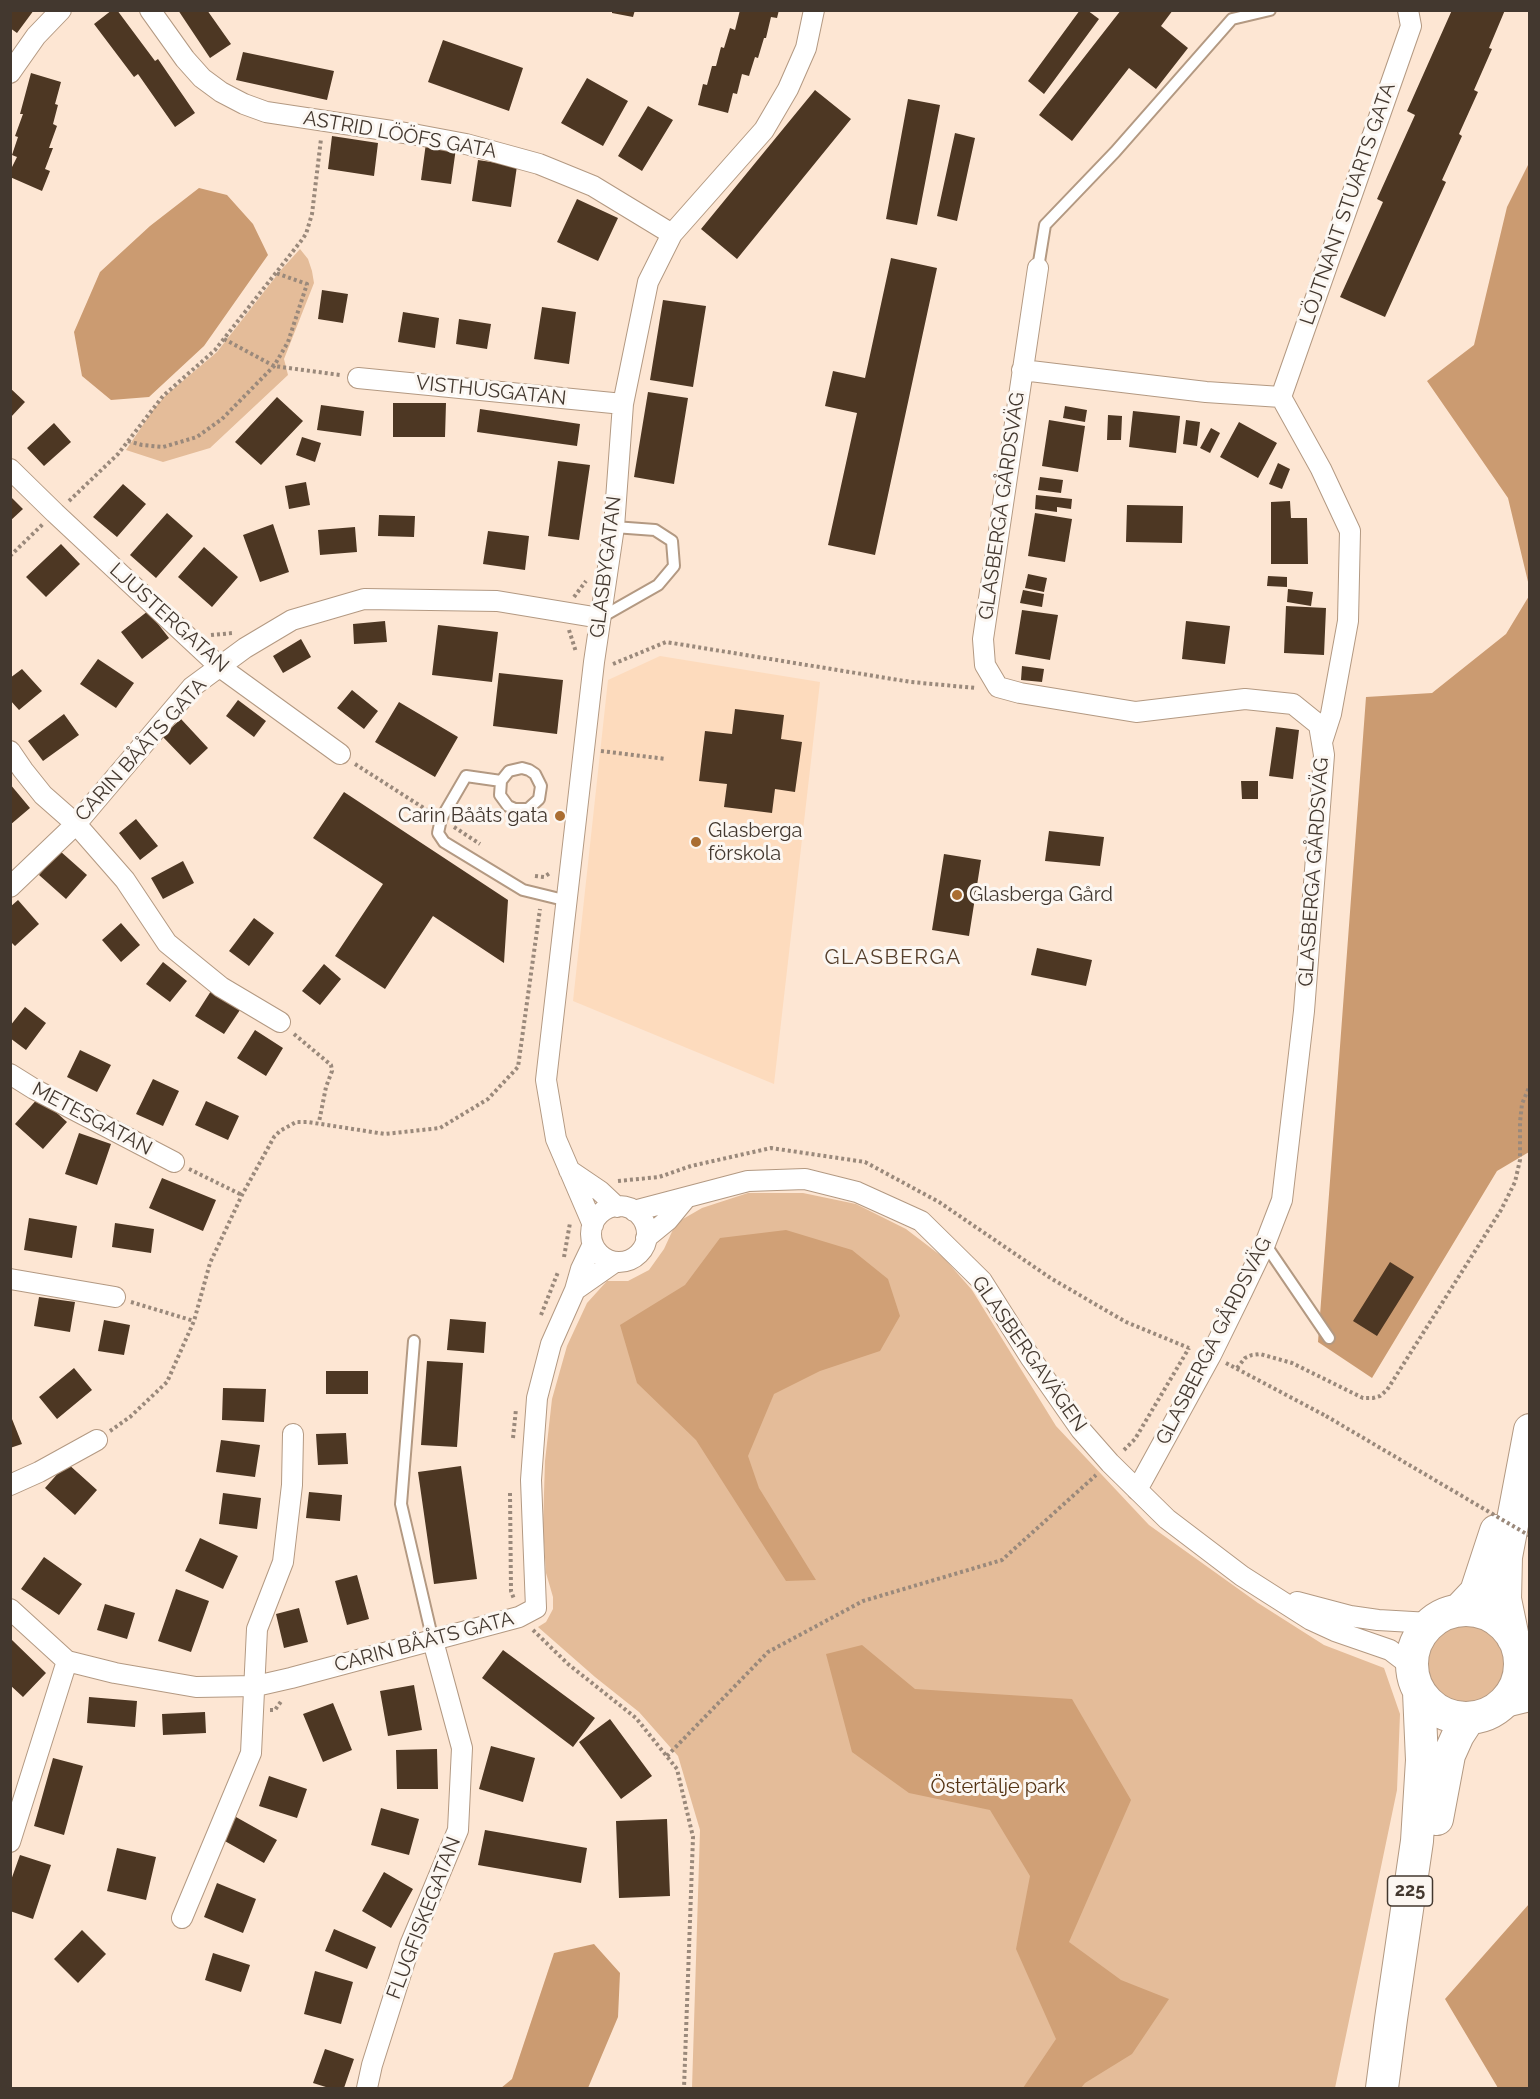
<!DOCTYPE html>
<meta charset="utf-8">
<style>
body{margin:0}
#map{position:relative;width:1540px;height:2099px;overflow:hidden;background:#fde6d3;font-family:Raleway,sans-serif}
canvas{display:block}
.frame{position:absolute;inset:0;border:12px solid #43382f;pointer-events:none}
</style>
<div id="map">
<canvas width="1540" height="2099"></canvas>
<div class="frame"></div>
</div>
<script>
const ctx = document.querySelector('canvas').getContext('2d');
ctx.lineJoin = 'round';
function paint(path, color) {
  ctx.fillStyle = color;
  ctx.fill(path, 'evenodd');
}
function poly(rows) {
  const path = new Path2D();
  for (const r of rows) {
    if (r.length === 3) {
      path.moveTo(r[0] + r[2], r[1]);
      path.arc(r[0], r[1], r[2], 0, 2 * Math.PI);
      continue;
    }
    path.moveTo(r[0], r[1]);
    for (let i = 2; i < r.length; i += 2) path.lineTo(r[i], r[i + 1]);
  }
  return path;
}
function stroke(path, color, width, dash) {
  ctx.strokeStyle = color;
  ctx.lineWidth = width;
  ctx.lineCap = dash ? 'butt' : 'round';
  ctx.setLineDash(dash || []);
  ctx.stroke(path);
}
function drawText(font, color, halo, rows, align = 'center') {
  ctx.font = font + ' Raleway,sans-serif';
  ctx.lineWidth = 6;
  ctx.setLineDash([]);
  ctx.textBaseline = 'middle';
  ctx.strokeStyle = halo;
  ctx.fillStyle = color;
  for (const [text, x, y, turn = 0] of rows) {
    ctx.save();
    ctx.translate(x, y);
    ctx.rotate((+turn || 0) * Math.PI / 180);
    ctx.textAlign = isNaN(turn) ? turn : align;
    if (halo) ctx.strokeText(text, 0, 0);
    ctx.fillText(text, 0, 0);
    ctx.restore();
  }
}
paint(poly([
 [660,656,820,682,774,1084,573,1001,608,680]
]), '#fddbbd');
paint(poly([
 [300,249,308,259,312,271,314,283,284,359,288,375,210,448,163,462,126,450,153,410,165,396,217,352,281,270],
 [748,1193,803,1193,856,1204,906,1229,944,1258,972,1290,1056,1426,1149,1525,1258,1603,1324,1645,1384,1668,1400,1714,1397,1790,1335,2088,692,2088,700,1830,678,1756,639,1712,595,1677,538,1627,546,1622,553,1609,553,1597,546,1573,543,1526,545,1461,552,1399,567,1346,587,1303,607,1281,628,1281,649,1270,664,1249,676,1223,702,1208],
 [1465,1665,41]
]), '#e4bc99');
paint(poly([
 [1529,163,1529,586,1508,498,1427,381,1474,345,1507,207],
 [199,188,227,195,253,224,268,255,204,346,149,397,111,400,82,376,74,332,100,272,150,226],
 [1529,596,1529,1152,1497,1171,1372,1378,1318,1342,1366,697,1432,693,1506,634],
 [1529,1904,1529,2088,1498,2088,1445,1999],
 [594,1944,620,1973,618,2017,588,2088,501,2088,512,2079,554,1953]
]), '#cb9b71');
paint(poly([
 [786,1230,852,1250,888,1279,900,1316,880,1351,820,1371,774,1394,748,1456,759,1488,816,1580,786,1581,696,1440,637,1383,620,1325,685,1285,720,1238],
 [862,1645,915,1689,1072,1699,1131,1800,1069,1942,1121,1980,1169,1999,1132,2054,1085,2083,1081,2088,1023,2088,1056,2039,1016,1949,1030,1876,990,1810,909,1793,852,1752,826,1654]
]), '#d0a076');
paint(poly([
 [10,10,34,10,17,33,10,28],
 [112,10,117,10,155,61,158,59,195,113,175,127,138,74,134,77,94,24],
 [178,10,207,10,231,44,210,58],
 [612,10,635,10,633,17,612,13],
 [740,10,779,10,777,18,771,17,766,38,764,38,758,58,755,57,749,76,742,74,737,94,733,93,728,113,698,105,703,84,707,85,712,66,716,66,721,47,724,48,730,28,735,30],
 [1080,10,1087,10,1099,19,1044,94,1028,81],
 [1121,10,1173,10,1161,26,1188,48,1156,89,1129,68,1072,141,1039,115],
 [1452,10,1505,10,1489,48,1492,49,1474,90,1478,92,1459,134,1462,136,1442,180,1446,182,1385,317,1340,297,1383,202,1377,199,1415,115,1407,111],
 [443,40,523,68,509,111,428,82],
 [243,52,334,71,327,100,236,80],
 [31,73,61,82,55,104,58,105,53,124,57,126,49,148,53,148,45,169,50,171,42,191,10,177,10,171,17,157,12,155,18,137,15,136,23,114,20,114],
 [587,78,628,101,603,146,561,123],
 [815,90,851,119,737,259,701,229],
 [908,99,940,105,917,225,886,219],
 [648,106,673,120,642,171,618,156],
 [955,133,975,138,957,221,937,216],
 [332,136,378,143,374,176,328,169],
 [426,143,456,148,451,184,421,180],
 [478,160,517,166,511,207,472,201],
 [577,199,618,218,598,261,557,242],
 [891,258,937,268,875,555,828,545,857,413,825,406,833,371,865,378],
 [322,290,348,294,343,323,318,319],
 [663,300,706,306,693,387,650,380],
 [542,307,576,312,569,364,534,359],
 [403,312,439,318,435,348,398,342],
 [459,319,491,324,487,349,456,344],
 [10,388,25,402,10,418],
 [648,392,688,398,674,484,634,477],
 [277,397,303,421,261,465,235,442],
 [393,403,446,403,445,437,393,437],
 [321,405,364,411,361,436,317,430],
 [1065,406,1087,410,1085,422,1063,418],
 [480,409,580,424,577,446,477,432],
 [1133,411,1180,416,1176,453,1129,447],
 [1108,415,1122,416,1121,440,1107,440],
 [1049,420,1085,426,1078,472,1042,466],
 [1186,420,1200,422,1197,446,1183,444],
 [1239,422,1277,443,1258,478,1220,457],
 [54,423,71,442,44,466,27,448],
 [1211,428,1220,433,1210,453,1200,448],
 [302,437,321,443,315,462,296,455],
 [558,461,590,465,579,540,548,536],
 [1278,463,1290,469,1282,489,1269,484],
 [1040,477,1063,480,1061,493,1038,490],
 [306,482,310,505,289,509,285,486],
 [123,484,146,504,117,537,93,517],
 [1036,495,1072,499,1071,509,1057,507,1057,512,1035,509],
 [10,496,23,509,10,521],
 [1290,501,1291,518,1307,518,1308,564,1271,564,1271,502],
 [1127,505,1183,506,1182,543,1126,542],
 [167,513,193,536,156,578,130,555],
 [1035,513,1072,519,1065,562,1028,556],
 [379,515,415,516,414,537,378,536],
 [273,524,289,572,260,582,243,535],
 [355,527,357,552,320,555,318,530],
 [488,531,529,536,525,570,483,564],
 [61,544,80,564,46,597,26,577],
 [204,547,238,577,212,607,178,577],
 [1028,574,1047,578,1044,592,1025,588],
 [1268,576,1287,577,1287,587,1267,586],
 [1288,589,1313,592,1311,606,1287,602],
 [1023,590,1044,594,1042,607,1020,603],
 [1286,606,1326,608,1324,655,1284,653],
 [1022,610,1058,615,1050,660,1015,654],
 [148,611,169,638,142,659,121,632],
 [385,621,387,642,354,644,353,624],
 [1186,621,1230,626,1225,664,1182,659],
 [438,625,498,632,492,682,432,675],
 [301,639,311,657,283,673,273,656],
 [98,659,134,683,116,708,80,684],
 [1022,666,1044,669,1042,682,1021,680],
 [22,669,42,691,19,710,10,700,10,678],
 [499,673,563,680,557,734,493,726],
 [352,690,378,711,364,729,337,708],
 [238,700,266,721,254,737,226,716],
 [399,702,458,737,435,777,375,742],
 [735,709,784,715,781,739,802,742,795,792,775,789,772,813,724,807,727,784,699,781,705,731,732,734],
 [64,714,79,735,43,761,28,741],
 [181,719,208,748,190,765,162,736],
 [1276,727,1299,730,1293,779,1269,776],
 [1241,781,1258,781,1258,799,1242,799],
 [10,784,30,808,10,825],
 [344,792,508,900,504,963,433,916,385,989,335,956,383,884,313,838],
 [136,819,158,846,140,860,119,833],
 [1049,831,1104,837,1100,866,1045,861],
 [60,851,87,875,66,899,39,875],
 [944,854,981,860,969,936,932,930],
 [183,861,194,883,163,899,151,878],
 [18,900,39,924,15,946,10,941,10,907],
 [254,918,274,933,249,966,229,951],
 [121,923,140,945,121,962,102,940],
 [1037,948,1092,960,1086,986,1031,975],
 [163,962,187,981,170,1002,146,984],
 [324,964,341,979,320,1005,302,991],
 [211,991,240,1010,224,1034,195,1016],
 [25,1007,46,1023,26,1050,10,1038,10,1026],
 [255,1030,283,1048,266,1076,237,1058],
 [80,1050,111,1065,97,1092,67,1077],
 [153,1079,179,1091,163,1126,136,1114],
 [39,1097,67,1122,43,1149,15,1124],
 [206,1101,239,1116,228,1140,195,1125],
 [79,1133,111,1144,97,1185,65,1174],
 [162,1178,216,1200,203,1231,149,1208],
 [29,1218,77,1226,72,1258,24,1250],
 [115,1223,154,1229,151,1253,112,1247],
 [1390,1262,1414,1277,1377,1336,1353,1321],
 [39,1297,75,1302,70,1332,34,1326],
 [450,1319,486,1322,484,1353,447,1350],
 [104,1320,130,1325,124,1355,98,1351],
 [427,1361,463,1363,457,1447,421,1445],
 [74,1368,92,1390,57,1419,39,1397],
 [326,1371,368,1371,368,1394,326,1394],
 [223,1388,266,1389,264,1422,222,1420],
 [10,1414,22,1444,10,1448],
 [346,1433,348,1464,318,1465,316,1434],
 [221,1440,260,1445,255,1477,216,1472],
 [67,1463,97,1490,75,1515,45,1488],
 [461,1466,477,1579,434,1584,418,1472],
 [309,1492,342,1495,340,1521,306,1518],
 [223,1493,261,1498,257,1529,219,1524],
 [200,1538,238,1556,223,1589,185,1571],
 [44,1557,82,1584,59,1615,21,1589],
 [357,1575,369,1619,347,1625,335,1581],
 [176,1589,209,1601,191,1652,158,1641],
 [105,1604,135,1613,127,1639,97,1630],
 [299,1608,308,1642,284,1648,276,1614],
 [12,1640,46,1673,23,1697,10,1685],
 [503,1650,595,1718,573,1747,482,1678],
 [414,1685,422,1730,388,1736,380,1691],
 [89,1697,137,1701,135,1727,87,1723],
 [333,1703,352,1750,323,1762,303,1714],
 [205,1712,206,1733,163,1735,162,1714],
 [610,1719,652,1776,621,1799,579,1742],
 [491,1746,535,1758,523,1802,479,1789],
 [437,1749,438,1789,397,1789,396,1750],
 [53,1758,83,1766,64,1835,34,1826],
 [269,1776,307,1789,297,1818,259,1806],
 [381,1808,419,1819,409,1855,371,1845],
 [236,1817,277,1840,264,1863,223,1840],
 [667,1819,670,1896,619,1898,616,1821],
 [485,1830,587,1848,581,1883,478,1865],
 [117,1848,156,1857,146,1900,107,1891],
 [20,1855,51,1865,33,1919,10,1911,10,1883],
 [384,1872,413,1889,391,1928,362,1911],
 [217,1883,256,1899,243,1933,204,1917],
 [334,1929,376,1947,367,1969,325,1951],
 [82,1930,106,1954,78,1983,54,1959],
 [213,1953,250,1965,241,1992,205,1980],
 [315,1971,353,1982,341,2024,304,2014],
 [325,2049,354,2059,344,2088,329,2088,313,2083]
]), '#4d3723');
const service = poly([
 [1038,268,1045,225,1115,152,1232,19,1270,10],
 [600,618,658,585,674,566,672,541,655,530,614,527],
 [501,781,509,771,522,768,529,770,535,774,541,786,539,799,528,809,515,809,508,806,500,795,501,781,466,776,441,819,438,833,444,842,523,890,568,901],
 [1265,1244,1329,1338],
 [414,1341,401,1504,433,1641]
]);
const minor = poly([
 [150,10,185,59,202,78,221,92,244,104,266,112,418,135,466,144,539,164,593,186,672,234],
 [10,73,36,36,61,10],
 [1038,268,983,639,985,665,998,687,1020,693,1136,712,1245,699,1293,704,1319,725,1324,755,1304,1011,1282,1200,1265,1244,1242,1292,1211,1355,1137,1490],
 [1022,370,1206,392,1281,397],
 [358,378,623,404],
 [10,469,55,513,220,667,340,754],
 [1322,742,1331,714,1348,621,1350,531,1321,469,1281,397,1411,26,1408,10],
 [10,751,23,770,43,795,76,824,125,880,167,943,221,987,280,1022],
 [10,887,76,824,192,687,245,648,292,620,364,599,497,601,600,618],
 [10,1074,34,1089,174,1162],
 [569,1170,600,1191,617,1207],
 [619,1234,28],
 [634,1211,748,1181,805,1179,857,1192,921,1221,982,1281,1030,1357,1081,1430,1110,1463,1167,1519,1242,1576,1311,1620,1335,1631,1390,1650,1411,1666],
 [593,1225,556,1139,546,1080,594,662,614,527,623,404,648,282,672,234,764,130,788,89,806,48,814,10],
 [646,1238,668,1220,686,1198],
 [10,1279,115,1297],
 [575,1290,615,1262],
 [10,1485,39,1472,97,1440],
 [1297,1602,1350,1616,1378,1620,1430,1623],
 [10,1609,67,1661,115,1673,196,1687,256,1686,291,1678,519,1617,536,1608,531,1480,537,1398,551,1344,575,1290,581,1269,593,1244],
 [1520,1659,1530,1667],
 [1493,1710,1530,1701],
 [10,1842,67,1661],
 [182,1918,251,1753,257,1629,283,1562,292,1485,293,1434],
 [367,2088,372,2065,410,1945,458,1830,462,1748,433,1641]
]);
const primary = poly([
 [1466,1664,54],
 [1459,1610,1476,1592,1496,1531],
 [1513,1638,1505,1599,1506,1557,1530,1430],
 [1437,1819,1449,1755,1458,1735,1469,1718],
 [1382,2088,1391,2019,1417,1841,1422,1760,1419,1692]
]);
stroke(service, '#b39982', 14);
stroke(minor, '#b39982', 22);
stroke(primary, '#b39982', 34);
stroke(poly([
 [224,339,274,366,340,375],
 [128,441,142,445,163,447,197,437,222,419,274,366,288,342,307,284,276,273],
 [69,501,118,454,163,396,215,350,301,241,306,234,312,214,321,139],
 [10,556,43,524],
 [574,597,586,581],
 [569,630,576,652],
 [211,635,233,633],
 [613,664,666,642,911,682,976,688],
 [601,751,666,759],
 [355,764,430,812],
 [454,827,480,844],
 [535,876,544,877,550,873],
 [294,1034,331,1065,332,1071,326,1087,319,1122],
 [189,1169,242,1195],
 [618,1181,659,1177,691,1166,771,1148,865,1162,939,1202,1052,1279,1126,1322,1189,1348],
 [564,1257,570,1223],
 [131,1302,194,1321],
 [541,1315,558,1272],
 [1226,1363,1326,1416],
 [1237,1368,1245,1358,1252,1355,1260,1354,1292,1363,1363,1398,1373,1398,1380,1396,1387,1390,1501,1210,1515,1182,1520,1160,1520,1122,1522,1104,1530,1085],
 [110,1431,130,1417,167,1382,194,1321,210,1263,242,1195,274,1137,280,1131,296,1122,308,1122,385,1134,440,1128,488,1099,518,1067,540,909],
 [513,1438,516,1409],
 [1124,1450,1135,1439,1189,1348],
 [510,1493,511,1591,514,1599],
 [533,1630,568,1664,636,1718,677,1769,693,1837,684,2088],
 [270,1710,275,1710,282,1700],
 [667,1756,768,1652,863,1601,1002,1560,1096,1475]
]), '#9a897b', 4, [3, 3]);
stroke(service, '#fff', 10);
stroke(minor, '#fff', 20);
stroke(primary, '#fff', 32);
stroke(poly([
 [1326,1416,1530,1536]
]), '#9a897b', 4, [3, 3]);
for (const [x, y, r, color] of [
 [560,816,6,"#aa6d31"],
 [696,842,6,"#aa6d31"],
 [957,895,6,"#aa6d31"]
]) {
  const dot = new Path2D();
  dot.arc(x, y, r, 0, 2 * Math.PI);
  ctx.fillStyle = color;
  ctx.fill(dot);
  stroke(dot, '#fcf7f2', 2);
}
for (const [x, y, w] of [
 [1410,1891,45]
]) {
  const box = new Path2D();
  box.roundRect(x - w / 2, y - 15, w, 30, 4.5);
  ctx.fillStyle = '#fcf7f2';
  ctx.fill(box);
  stroke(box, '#43382f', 1.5);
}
drawText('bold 18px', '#43382f', null, [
 ["225",1410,1891]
]);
drawText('20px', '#43382f', '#fcf7f2', [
 ["ASTRID LÖÖFS GATA",400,135,10],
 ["LÖJTNANT STUARTS GATA",1348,204,-71],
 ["VISTHUSGATAN",491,391,6],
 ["GLASBERGA GÅRDSVÄG",1002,506,-82],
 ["GLASBYGATAN",606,567,-83],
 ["LJUSTERGATAN",169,618,42],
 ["CARIN BÅÅTS GATA",141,750,-48],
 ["GLASBERGA GÅRDSVÄG",1314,872,-86],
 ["METESGATAN",92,1119,28],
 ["GLASBERGA GÅRDSVÄG",1214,1341,-63],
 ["GLASBERGAVÄGEN",1029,1354,55],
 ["CARIN BÅÅTS GATA",424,1642,-15],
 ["FLUGFISKEGATAN",424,1918,-69]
]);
drawText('20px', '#43382f', '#fcf7f2', [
 ["Carin Bååts gata",548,816,"right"],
 ["Glasberga",708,831],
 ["förskola",708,854],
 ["Glasberga Gård",969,895]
], 'left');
drawText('20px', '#543313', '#fcf7f2', [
 ["Östertälje park",998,1787]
]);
ctx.letterSpacing = '1.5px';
drawText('21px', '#563f2b', '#fcf7f2', [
 ["GLASBERGA",893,958]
]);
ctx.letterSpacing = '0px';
</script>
